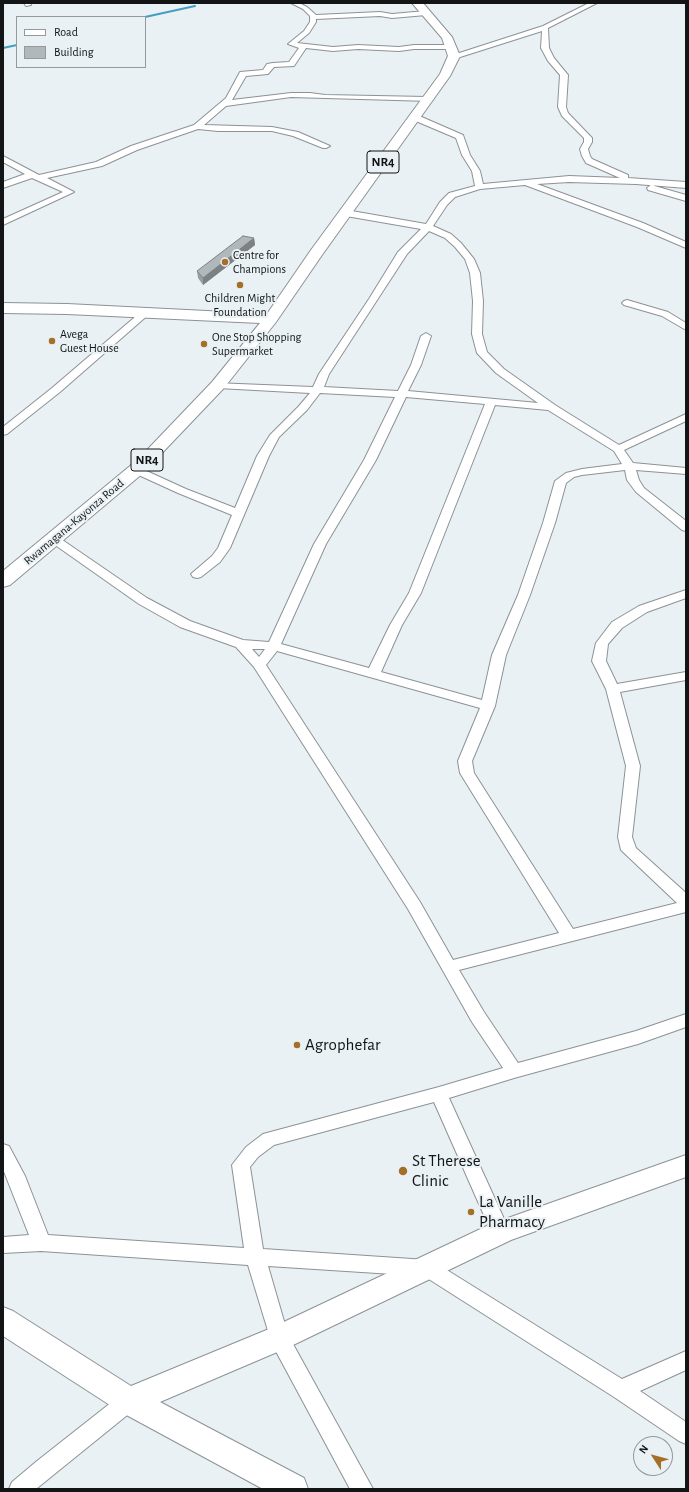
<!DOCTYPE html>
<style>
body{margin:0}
#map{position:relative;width:689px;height:1492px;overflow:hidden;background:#eaf1f4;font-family:"Alegreya Sans",sans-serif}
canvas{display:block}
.frame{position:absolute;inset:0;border:4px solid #121415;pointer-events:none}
.legend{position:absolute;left:16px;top:16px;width:130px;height:52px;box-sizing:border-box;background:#eaf1f4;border:1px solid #94999b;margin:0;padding:5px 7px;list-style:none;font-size:12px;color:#121415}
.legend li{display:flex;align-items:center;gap:8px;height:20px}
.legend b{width:20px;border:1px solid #94999b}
.north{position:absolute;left:633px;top:1436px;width:40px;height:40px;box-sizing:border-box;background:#eaf1f4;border:1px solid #94999b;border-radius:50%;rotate:306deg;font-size:11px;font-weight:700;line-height:16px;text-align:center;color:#121415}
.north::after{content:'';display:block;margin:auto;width:14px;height:18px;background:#a46f28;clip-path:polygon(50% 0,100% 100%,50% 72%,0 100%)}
</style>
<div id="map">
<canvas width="689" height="1492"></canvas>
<div class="frame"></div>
<ul class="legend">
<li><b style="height:5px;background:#fff"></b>Road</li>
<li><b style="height:11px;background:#b1b8bb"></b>Building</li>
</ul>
<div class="north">N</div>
</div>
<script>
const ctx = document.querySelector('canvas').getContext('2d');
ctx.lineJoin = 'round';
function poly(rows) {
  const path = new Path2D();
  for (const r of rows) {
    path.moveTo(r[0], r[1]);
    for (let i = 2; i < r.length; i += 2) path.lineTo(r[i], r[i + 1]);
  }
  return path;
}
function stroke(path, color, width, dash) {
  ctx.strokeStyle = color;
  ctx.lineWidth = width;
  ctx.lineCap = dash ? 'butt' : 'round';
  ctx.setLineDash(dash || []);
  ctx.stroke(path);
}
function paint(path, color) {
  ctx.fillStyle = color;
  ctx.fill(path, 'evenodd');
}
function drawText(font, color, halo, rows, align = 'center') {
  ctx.font = font + ' "Alegreya Sans",sans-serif';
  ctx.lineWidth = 4;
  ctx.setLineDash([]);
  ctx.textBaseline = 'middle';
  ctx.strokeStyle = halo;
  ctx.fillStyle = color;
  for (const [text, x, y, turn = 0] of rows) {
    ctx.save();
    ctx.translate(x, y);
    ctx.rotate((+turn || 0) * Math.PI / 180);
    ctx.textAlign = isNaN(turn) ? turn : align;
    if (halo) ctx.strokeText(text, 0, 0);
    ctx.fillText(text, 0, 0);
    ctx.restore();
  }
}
stroke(poly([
 [145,17,195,6],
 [3,48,17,45]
]), '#429fbf', 2);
const street = poly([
 [24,3,30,3,31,5,26,6,24,3],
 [291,3,299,3,307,7,316,15,380,12,392,14,426,11,429,13,426,15,392,18,380,16,316,19,316,22,309,33,297,43,333,47,358,45,399,47,414,45,451,45,455,47,451,49,414,49,399,51,358,49,333,51,306,48,294,66,274,67,268,74,246,76,232,100,291,93,310,93,325,95,427,97,431,99,430,101,291,97,226,106,204,125,272,127,298,132,330,146,326,148,323,148,293,136,272,131,218,131,198,129,137,150,102,166,47,178,74,192,3,225,3,219,63,192,32,178,3,188,3,182,25,174,3,162,3,156,39,175,96,162,131,146,194,125,226,98,240,72,263,70,267,64,273,63,289,62,299,48,288,44,304,31,310,22,310,16,303,9,291,3],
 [589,3,597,3,548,28,549,48,554,58,568,75,566,107,568,113,592,138,592,142,588,149,590,156,592,159,628,175,628,178,686,182,686,188,636,184,569,182,537,184,643,223,686,242,686,248,637,227,525,185,480,189,455,197,447,205,433,226,451,234,461,243,474,259,480,273,483,301,482,334,487,352,504,369,555,405,619,445,686,414,686,421,624,450,633,463,686,468,686,474,636,470,639,480,644,488,686,521,686,531,682,530,636,492,627,480,625,470,582,475,574,477,566,483,555,523,530,595,506,655,495,706,472,761,474,773,573,929,677,903,621,850,618,837,626,766,606,689,592,661,596,643,612,622,639,606,686,590,686,598,647,612,622,628,608,644,606,661,617,684,686,672,686,680,620,692,640,766,632,837,636,848,686,893,686,912,459,970,484,1012,518,1063,636,1031,686,1014,686,1027,638,1044,514,1078,449,1098,510,1232,508,1238,501,1240,494,1238,434,1102,274,1145,258,1157,250,1167,263,1249,427,1260,434,1262,622,1379,686,1351,686,1370,640,1391,686,1422,686,1444,679,1441,614,1397,424,1276,268,1266,288,1335,373,1489,350,1489,272,1344,248,1265,41,1251,3,1253,3,1237,29,1235,3,1169,3,1144,9,1146,25,1176,48,1235,244,1248,232,1165,246,1147,263,1134,439,1087,503,1068,472,1022,408,909,254,667,236,647,180,627,139,604,48,540,50,537,54,536,58,537,147,598,190,621,243,640,269,642,314,544,364,460,395,397,320,393,307,410,279,437,269,456,230,548,220,562,201,577,197,578,193,577,191,574,212,556,218,548,232,515,178,493,132,472,130,470,132,468,140,468,186,489,235,508,257,456,270,435,299,406,310,393,218,388,213,385,214,383,313,387,319,374,369,299,398,252,421,229,346,216,342,213,343,211,346,210,426,224,440,202,449,193,475,186,472,171,462,155,456,138,411,119,411,115,417,115,463,135,470,155,480,171,483,184,569,176,620,178,586,163,582,156,580,149,584,142,584,138,562,116,558,107,560,75,548,61,541,48,542,31,457,58,454,58,450,56,543,26,589,3],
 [429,231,445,238,455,247,465,259,470,273,473,301,472,334,477,353,496,373,538,403,408,391,421,365,431,336,426,333,421,336,411,365,398,391,324,387,329,374,407,254,429,231],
 [406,397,485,404,409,593,390,625,369,668,281,644,326,544,376,460,406,397],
 [495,405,548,410,614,451,622,464,582,469,566,473,555,481,543,523,518,595,492,655,482,700,381,672,402,625,421,593,495,405],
 [252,649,265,649,259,657,252,649],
 [277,651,480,708,458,761,460,773,559,933,453,960,420,902,266,665,277,651],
 [651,185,686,195,686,201,648,190,647,188,651,185],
 [627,300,668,312,686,323,686,330,662,316,624,305,622,303,624,301,627,300],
 [145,310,148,311,150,313,148,315,60,392,7,434,3,435,3,427,52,388,142,311,145,310],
 [129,1391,136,1394,139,1401,136,1408,36,1489,9,1489,12,1482,37,1461,122,1394,129,1391]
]);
const secondary = poly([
 [686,1155,686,1177,511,1240,289,1347,160,1402,304,1478,308,1489,263,1489,119,1411,3,1336,3,1307,13,1311,131,1386,269,1329,491,1224,686,1155]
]);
const highway = poly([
 [412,3,423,3,452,37,460,56,450,76,322,255,276,322,224,388,142,474,10,585,3,587,3,571,130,466,147,450,212,382,260,323,67,314,3,313,3,303,67,304,267,314,311,250,440,74,448,56,442,38,412,3]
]);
stroke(street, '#8c9295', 2);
stroke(secondary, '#8c9295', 2);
stroke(highway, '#8c9295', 2);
paint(street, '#fff');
paint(secondary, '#fff');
paint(highway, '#fff');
paint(poly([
 [254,238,255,245,203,285,198,278,197,271]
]), '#989ea1');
paint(poly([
 [254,238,255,245,203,285,203,278]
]), '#7c8183');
const building = poly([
 [243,236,254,238,203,278,197,271,243,236]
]);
paint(building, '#b1b8bb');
stroke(building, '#7c8183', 1);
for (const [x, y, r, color] of [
 [225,262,4,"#a46f28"],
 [240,285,4,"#a46f28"],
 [52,341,4,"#a46f28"],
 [204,344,4,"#a46f28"],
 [297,1045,4,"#a46f28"],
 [403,1171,5,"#a46f28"],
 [471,1212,4,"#a46f28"]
]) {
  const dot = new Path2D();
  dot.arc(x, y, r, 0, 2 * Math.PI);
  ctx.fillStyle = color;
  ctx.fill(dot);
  stroke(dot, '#eaf1f4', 1.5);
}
drawText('12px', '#121415', '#eaf1f4', [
 ["Centre for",233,255],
 ["Champions",233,269],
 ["Children Might",240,298,"center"],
 ["Foundation",240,312,"center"],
 ["Avega",60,334],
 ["Guest House",60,348],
 ["One Stop Shopping",212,337],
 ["Supermarket",212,351]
], 'left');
drawText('12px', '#121415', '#eaf1f4', [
 ["Rwamagana-Kayonza Road",74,522,-40]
]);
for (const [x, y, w] of [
 [383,162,32],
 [147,460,32]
]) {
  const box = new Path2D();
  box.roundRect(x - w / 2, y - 11, w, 22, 3);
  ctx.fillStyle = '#eaf1f4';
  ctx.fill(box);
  stroke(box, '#121415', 1);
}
drawText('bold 13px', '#121415', null, [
 ["NR4",383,162],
 ["NR4",147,460]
]);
drawText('17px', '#121415', '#eaf1f4', [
 ["Agrophefar",305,1045],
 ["St Therese",412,1161],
 ["Clinic",412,1181],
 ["La Vanille",479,1202],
 ["Pharmacy",479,1222]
], 'left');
</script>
